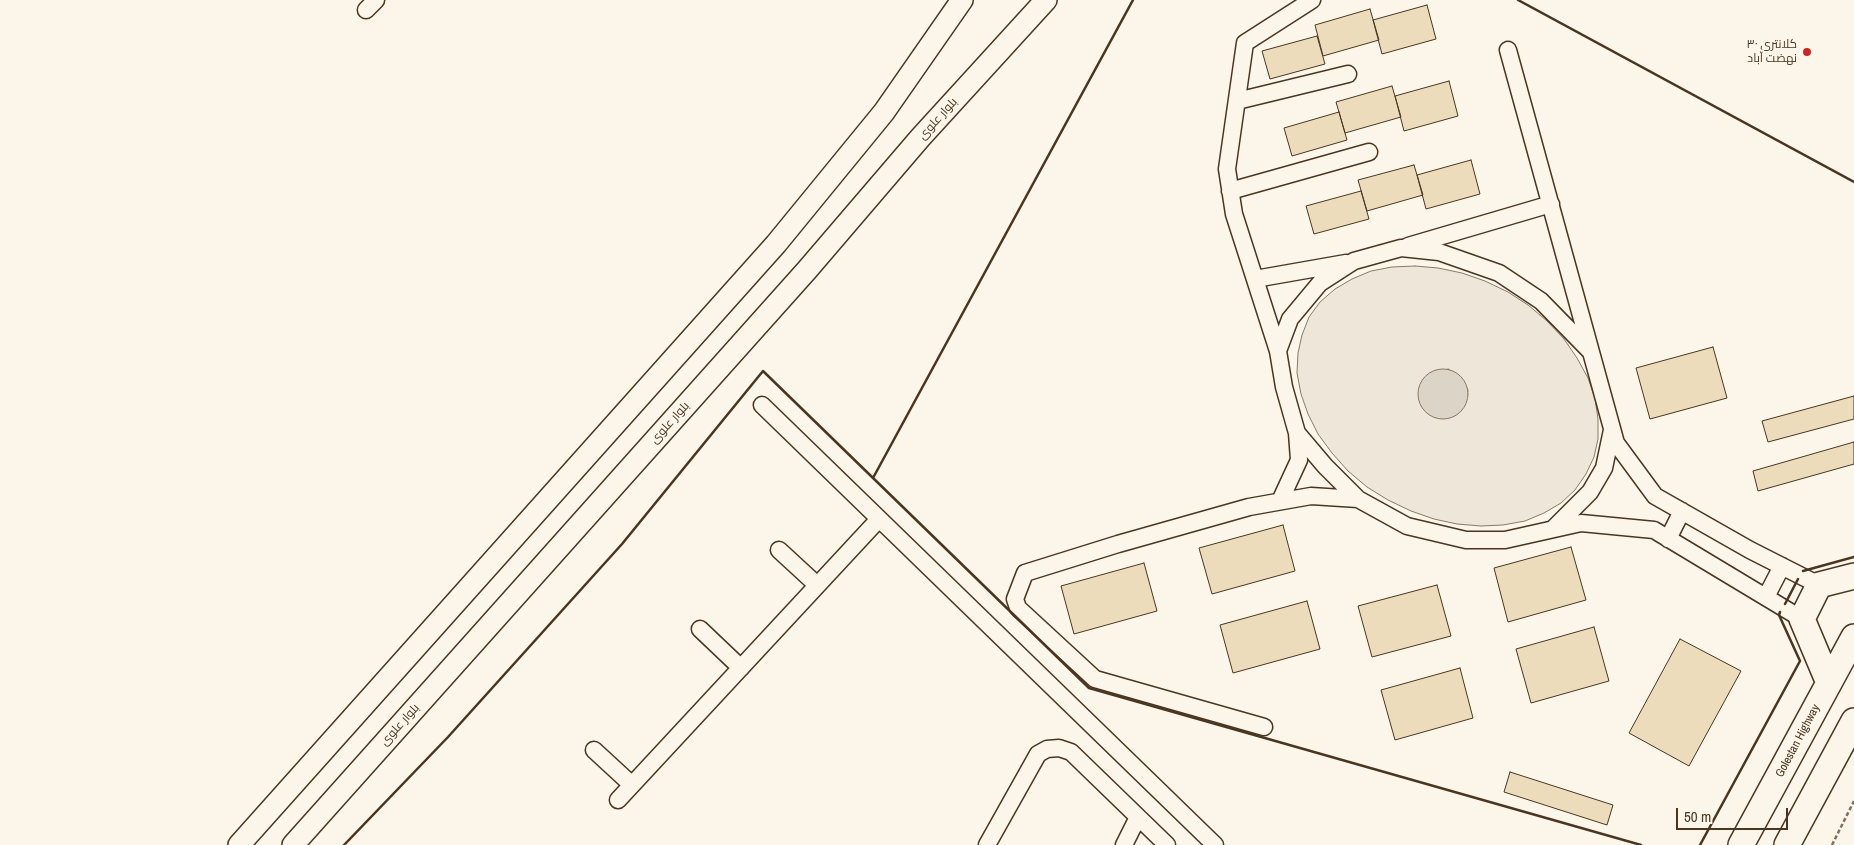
<!DOCTYPE html>
<meta charset="utf-8">
<style>
body{margin:0}
#map{position:relative;width:1854px;height:845px;overflow:hidden;background:#fbf6e9;font-family:"Archivo Narrow",sans-serif}
canvas{display:block}
.scale{position:absolute;left:1676px;top:808px;width:112px;height:22px;box-sizing:border-box;border:2px solid #4a3520;border-top:0;padding-left:6px;font-size:15px;line-height:18px;white-space:nowrap;color:#4a3520;-webkit-text-stroke:4px #fbf6e9;paint-order:stroke}
</style>
<div id="map">
<canvas width="1854" height="845"></canvas>
<div class="scale">50 m</div>
</div>
<script>
const ctx = document.querySelector('canvas').getContext('2d');
ctx.lineJoin = 'round';
function paint(path, color) {
  ctx.fillStyle = color;
  ctx.fill(path, 'evenodd');
}
function poly(rows) {
  const path = new Path2D();
  for (const r of rows) {
    if (r.length === 3) {
      path.moveTo(r[0] + r[2], r[1]);
      path.arc(r[0], r[1], r[2], 0, 2 * Math.PI);
      continue;
    }
    path.moveTo(r[0], r[1]);
    for (let i = 2; i < r.length; i += 2) path.lineTo(r[i], r[i + 1]);
  }
  return path;
}
function stroke(path, color, width, dash) {
  ctx.strokeStyle = color;
  ctx.lineWidth = width;
  ctx.lineCap = dash ? 'butt' : 'round';
  ctx.setLineDash(dash || []);
  ctx.stroke(path);
}
function drawText(font, color, halo, rows, align = 'center') {
  ctx.font = font + ' "Archivo Narrow",Cairo,sans-serif';
  ctx.lineWidth = 4;
  ctx.setLineDash([]);
  ctx.textBaseline = 'middle';
  ctx.strokeStyle = halo;
  ctx.fillStyle = color;
  for (const [text, x, y, turn = 0] of rows) {
    ctx.save();
    ctx.translate(x, y);
    ctx.rotate((+turn || 0) * Math.PI / 180);
    ctx.textAlign = isNaN(turn) ? turn : align;
    if (halo) ctx.strokeText(text, 0, 0);
    ctx.fillText(text, 0, 0);
    ctx.restore();
  }
}
const green = poly([
 [1415,266,1438,268,1462,273,1485,281,1508,292,1528,305,1547,321,1564,339,1577,358,1588,378,1595,398,1598,419,1598,439,1594,457,1586,474,1575,490,1561,503,1544,513,1525,521,1503,525,1481,526,1457,524,1434,519,1411,511,1388,500,1367,487,1348,471,1332,453,1318,434,1308,414,1301,394,1297,373,1298,353,1302,335,1309,317,1320,302,1335,289,1352,279,1371,271,1392,267,1415,266],
 [1448,369,1461,377,1468,390,1465,405,1460,412,1454,416,1439,418,1425,411,1421,405,1448,369]
]);
paint(green, '#ede6d9');
stroke(green, '#887966', 1);
const water = poly([
 [1443,394,25]
]);
paint(water, '#dcd4c6');
stroke(water, '#887966', 1);
const building = poly([
 [1427,5,1436,39,1382,54,1373,20,1427,5],
 [1370,9,1379,40,1323,56,1315,25,1370,9],
 [1317,36,1325,64,1270,79,1262,51,1317,36],
 [1449,81,1458,116,1404,131,1395,96,1449,81],
 [1392,86,1401,117,1345,133,1336,102,1392,86],
 [1339,112,1347,140,1292,156,1284,128,1339,112],
 [1471,160,1480,194,1426,209,1417,175,1471,160],
 [1414,165,1423,195,1367,211,1358,180,1414,165],
 [1361,191,1369,219,1314,234,1306,206,1361,191],
 [1713,347,1727,398,1650,419,1636,368,1713,347],
 [1854,396,1854,419,1768,442,1762,421,1854,396],
 [1854,442,1854,464,1758,491,1753,471,1854,442],
 [1283,525,1295,571,1212,594,1199,548,1283,525],
 [1571,547,1586,600,1508,622,1494,568,1571,547],
 [1144,563,1157,611,1074,634,1061,586,1144,563],
 [1437,585,1451,636,1372,657,1358,606,1437,585],
 [1307,601,1320,649,1233,673,1220,625,1307,601],
 [1594,627,1609,681,1531,703,1516,649,1594,627],
 [1680,639,1741,671,1689,766,1629,733,1680,639],
 [1460,668,1473,718,1395,740,1381,690,1460,668],
 [1510,772,1613,805,1607,825,1504,792,1510,772]
]);
paint(building, '#ecdcbc');
stroke(building, '#4a3520', 1);
const minor = poly([
 [366,10,376,0],
 [1508,50,1616,443,1655,496,1750,550,1819,585],
 [1237,101,1348,74],
 [1230,191,1369,152],
 [1408,246,1551,204],
 [1255,279,1346,263],
 [1278,351,1234,214,1227,169,1245,43,1312,0],
 [762,405,1215,845],
 [1358,499,1325,466,1297,433,1284,387,1278,351,1290,319,1320,283,1354,261,1401,248,1439,252,1499,273,1541,301,1590,351],
 [1280,501,1299,460,1297,433],
 [1553,529,1590,492,1604,468,1612,430],
 [1668,539,1682,511],
 [779,550,817,585],
 [1766,597,1782,566],
 [700,629,741,668],
 [1264,727,1095,679,1018,608,1015,599,1025,573,1118,544,1249,507,1311,496,1358,499,1407,526,1466,540,1505,540,1581,523,1654,530,1802,619],
 [594,750,632,785],
 [618,800,879,519],
 [987,845,1038,754,1047,749,1059,748,1071,752,1167,845],
 [1124,845,1138,817]
]);
const major = poly([
 [239,845,776,244,884,112,962,0],
 [293,845,807,270,920,138,1046,0]
]);
const highway = poly([
 [1829,683,1802,619,1819,585,1854,576],
 [1741,845,1854,637],
 [1787,845,1854,721]
]);
stroke(minor, '#4a3520', 19);
stroke(major, '#4a3520', 24);
stroke(highway, '#4a3520', 28);
stroke(poly([
 [1832,845,1854,801]
]), '#7f6f5c', 2.5, [4, 2.5]);
stroke(minor, '#fbf6e9', 16);
stroke(major, '#fbf6e9', 21);
stroke(highway, '#fbf6e9', 25);
stroke(poly([
 [1518,0,1854,182],
 [873,478,1133,0],
 [1803,571,1854,557],
 [1785,604,1798,579],
 [344,845,448,737,622,544,763,371,1089,688,1641,845],
 [1700,845,1800,661,1779,615,1780,612]
]), '#4a3520', 2.5);
for (const [x, y, r, color] of [
 [1807,52,5,"#c62828"]
]) {
  const dot = new Path2D();
  dot.arc(x, y, r, 0, 2 * Math.PI);
  ctx.fillStyle = color;
  ctx.fill(dot);
  stroke(dot, '#fbf6e9', 2);
}
drawText('12px', '#4a3520', '#fbf6e9', [
 ["کلانتری ۳۰",1797,45],
 ["نهضت آباد",1797,59]
], 'right');
drawText('12px', '#4a3520', '#fbf6e9', [
 ["بلوار علوی",938,119,-48],
 ["بلوار علوی",670,423,-48],
 ["بلوار علوی",400,725,-48],
 ["Golestan Highway",1798,741,-62]
]);
</script>
